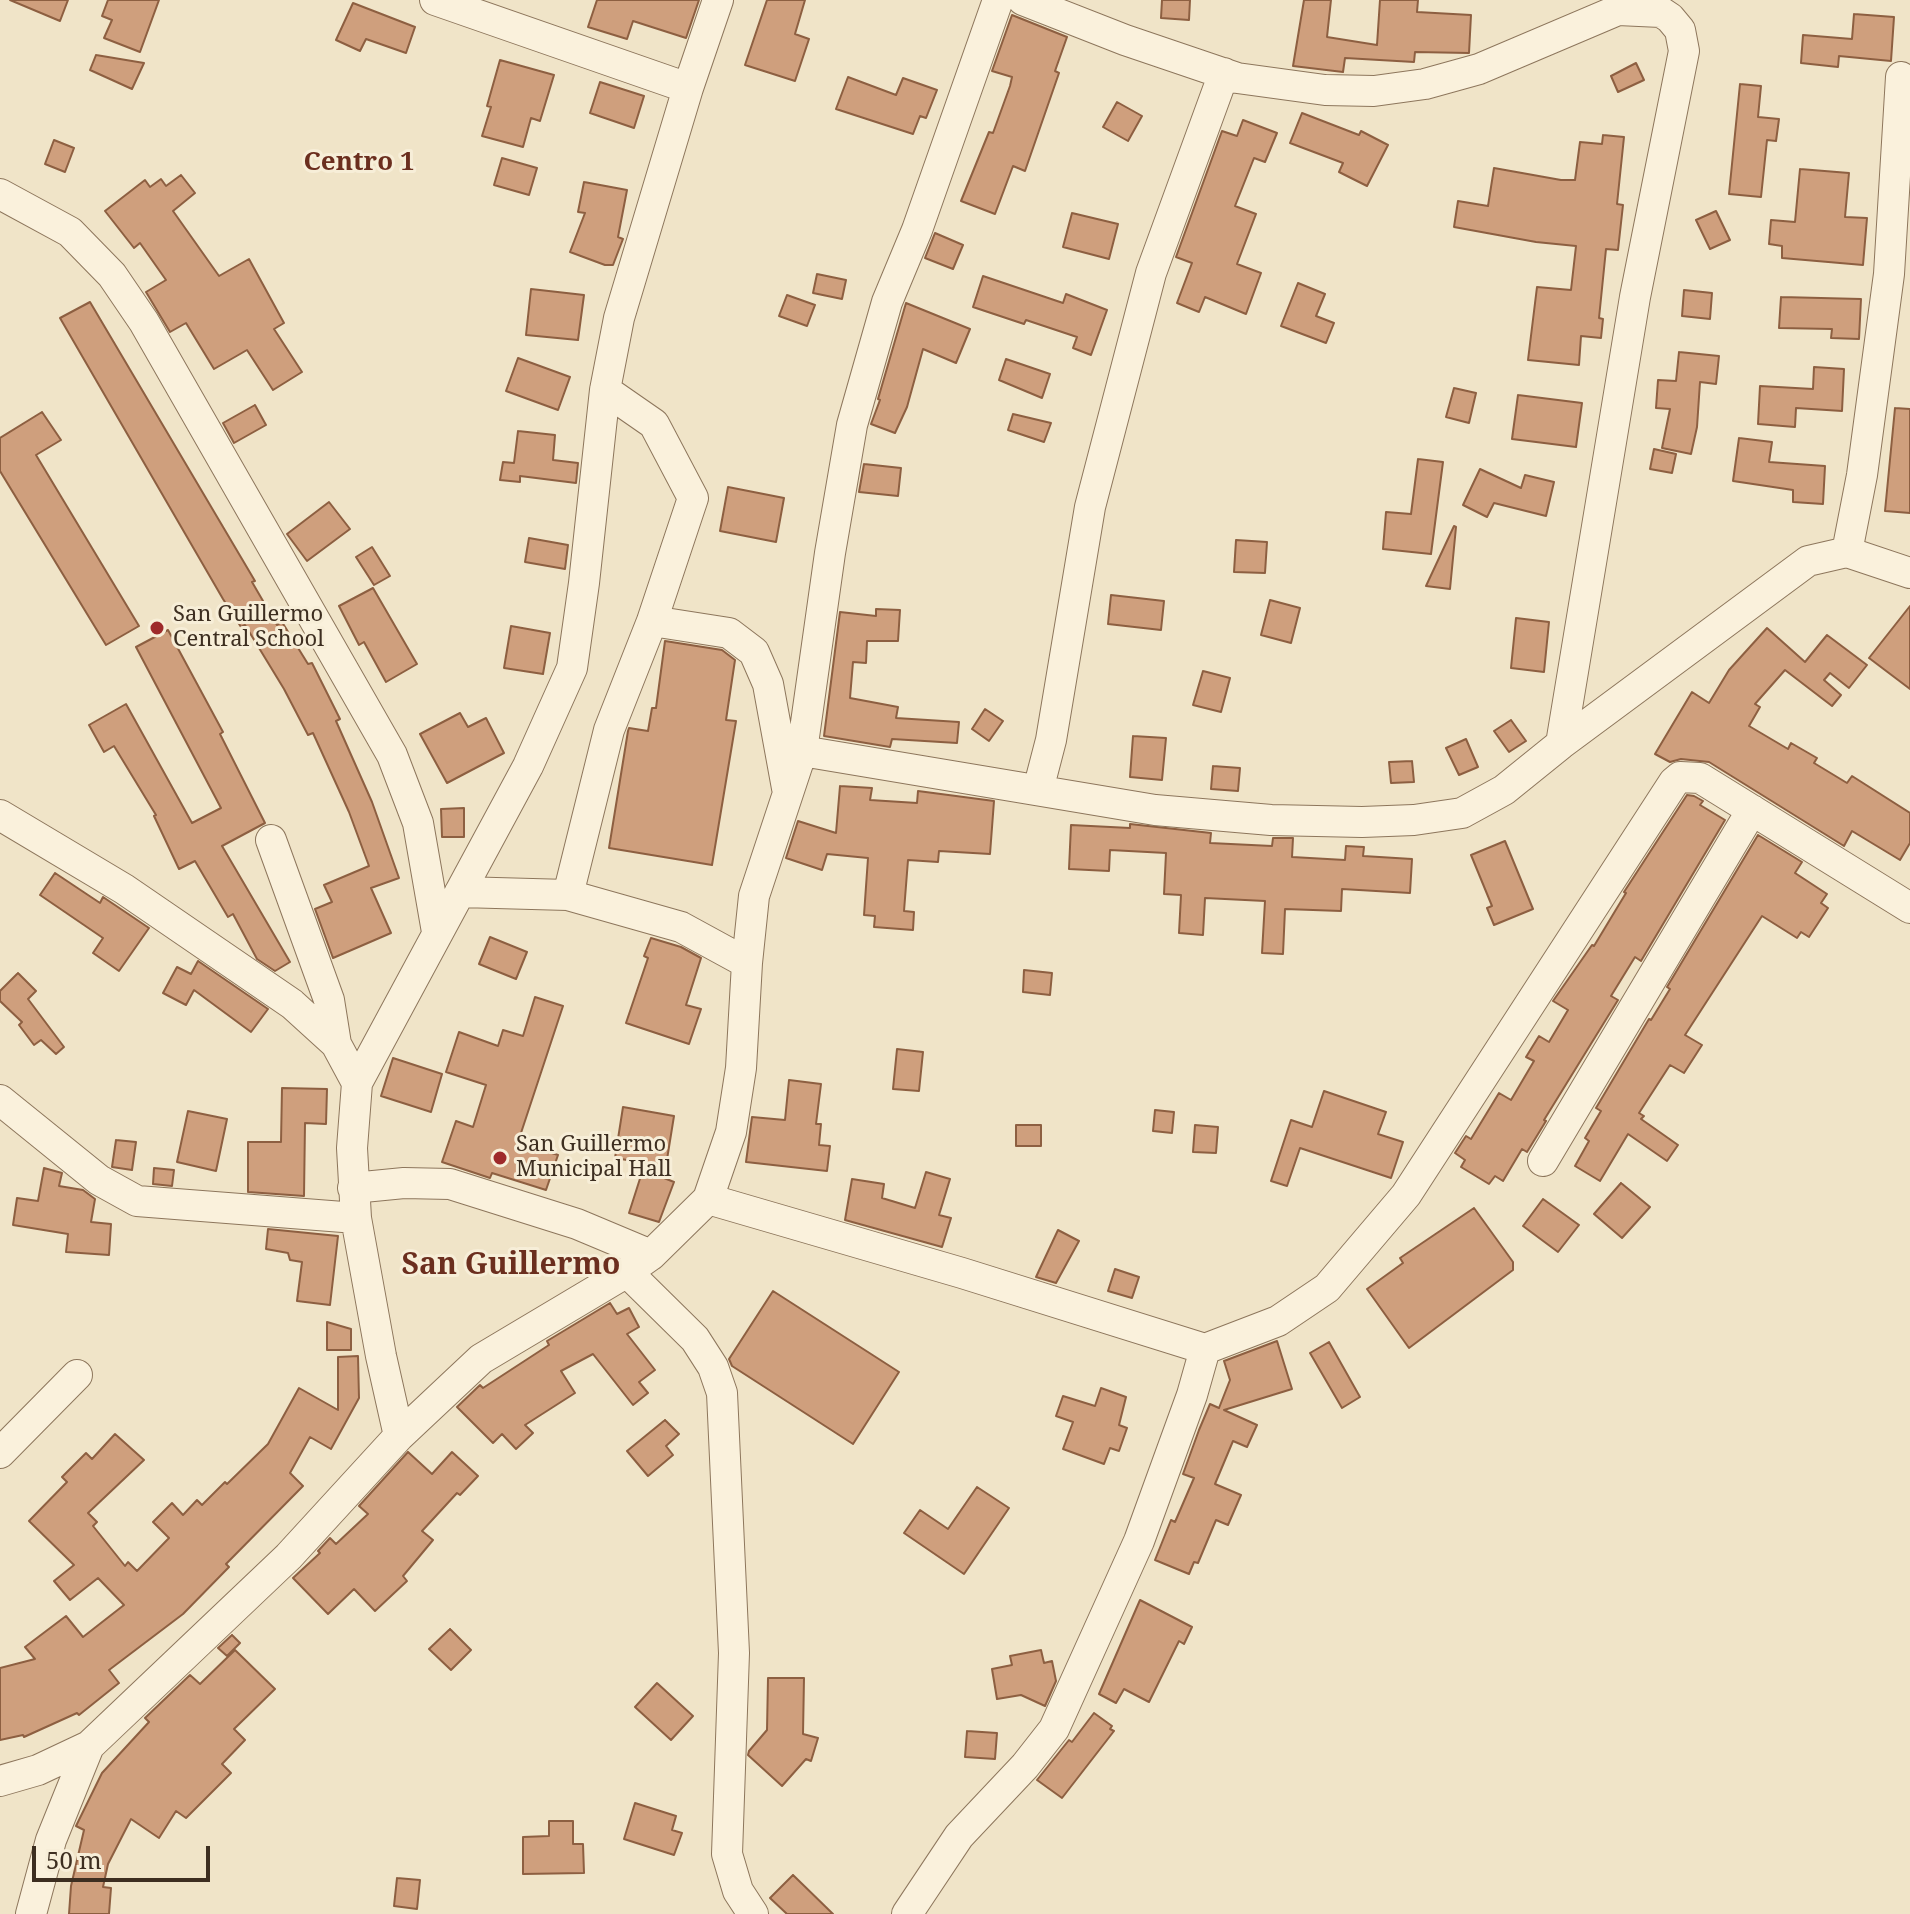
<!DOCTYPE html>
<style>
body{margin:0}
#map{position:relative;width:1910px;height:1914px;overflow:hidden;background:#f0e4c8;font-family:"Noto Serif",serif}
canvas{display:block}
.scale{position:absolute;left:32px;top:1846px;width:178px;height:36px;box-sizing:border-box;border:4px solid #3d2e20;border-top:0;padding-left:10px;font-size:24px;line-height:28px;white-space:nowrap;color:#3d2e20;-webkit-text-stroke:6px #f7eed8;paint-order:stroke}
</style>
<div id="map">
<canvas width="1910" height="1914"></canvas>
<div class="scale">50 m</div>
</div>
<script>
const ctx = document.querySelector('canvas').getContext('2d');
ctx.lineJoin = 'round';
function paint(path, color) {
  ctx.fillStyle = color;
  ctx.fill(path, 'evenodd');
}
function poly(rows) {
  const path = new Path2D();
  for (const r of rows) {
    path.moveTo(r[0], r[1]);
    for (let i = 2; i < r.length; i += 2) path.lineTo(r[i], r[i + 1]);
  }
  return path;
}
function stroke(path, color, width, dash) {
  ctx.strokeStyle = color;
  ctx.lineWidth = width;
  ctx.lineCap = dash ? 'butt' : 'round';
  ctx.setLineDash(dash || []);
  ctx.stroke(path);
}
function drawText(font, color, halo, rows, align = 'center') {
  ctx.font = font + ' "Noto Serif",serif';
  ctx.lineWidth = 6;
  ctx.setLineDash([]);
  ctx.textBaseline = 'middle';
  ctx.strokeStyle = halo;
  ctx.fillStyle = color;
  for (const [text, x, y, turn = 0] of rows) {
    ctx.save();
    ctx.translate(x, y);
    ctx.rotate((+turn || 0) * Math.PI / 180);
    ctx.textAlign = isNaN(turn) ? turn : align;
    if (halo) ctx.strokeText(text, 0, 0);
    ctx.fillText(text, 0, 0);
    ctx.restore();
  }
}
const building = poly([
 [10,0,68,0,60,21,10,0],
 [108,0,159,0,140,52,104,38,112,20,102,16,108,0],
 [597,0,699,0,686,38,633,21,627,39,588,27,597,0],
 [767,0,805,0,795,34,809,39,795,81,745,65,767,0],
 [1162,0,1190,0,1189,20,1161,18,1162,0],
 [1304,0,1331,0,1327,37,1377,45,1380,0,1418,0,1417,12,1471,15,1469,53,1415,52,1414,62,1345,58,1343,72,1293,66,1304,0],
 [353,3,415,27,406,53,366,39,360,51,336,40,353,3],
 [1854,14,1894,17,1891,61,1839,56,1838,67,1801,63,1803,35,1852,39,1854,14],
 [1012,15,1067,37,1055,71,1059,73,1025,171,1013,166,995,214,961,201,989,132,993,133,1010,86,1012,77,992,71,1012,15],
 [96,55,144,63,132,89,90,70,96,55],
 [500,60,554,75,540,121,531,118,523,147,482,136,491,107,487,106,500,60],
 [1636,63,1644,80,1618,92,1611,76,1636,63],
 [848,77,896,95,903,78,937,90,926,118,920,116,913,134,836,109,848,77],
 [600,82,644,96,634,128,590,113,600,82],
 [1740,84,1761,86,1758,117,1779,119,1776,141,1767,140,1761,197,1729,194,1740,84],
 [1117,102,1142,116,1128,141,1103,127,1117,102],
 [1302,113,1359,135,1361,131,1388,145,1367,186,1339,172,1343,163,1290,143,1302,113],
 [1243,120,1277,133,1265,162,1254,158,1235,206,1256,214,1237,264,1261,273,1246,314,1205,297,1199,312,1177,303,1192,263,1176,257,1222,131,1237,136,1243,120],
 [1603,135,1624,137,1617,204,1623,205,1618,250,1606,249,1599,318,1603,319,1601,338,1581,336,1579,365,1528,360,1537,287,1571,290,1576,246,1536,242,1454,227,1458,201,1488,206,1494,168,1561,180,1575,180,1580,142,1602,144,1603,135],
 [54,140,74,148,65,172,45,164,54,140],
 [502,158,537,168,529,195,494,185,502,158],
 [1800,169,1849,173,1845,217,1867,218,1863,265,1782,258,1782,246,1769,244,1771,220,1795,222,1800,169],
 [181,175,195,193,173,211,219,276,249,259,284,323,274,329,302,372,273,390,247,350,214,369,186,323,170,332,146,292,166,280,140,243,134,248,105,211,145,180,150,187,161,179,166,186,181,175],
 [584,182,627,190,618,237,623,239,613,265,605,265,570,252,585,213,578,212,584,182],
 [1716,211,1730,240,1710,249,1696,220,1716,211],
 [1072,213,1118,224,1109,259,1063,247,1072,213],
 [935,233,963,245,953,269,925,258,935,233],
 [817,274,846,280,842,299,813,293,817,274],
 [983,276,1063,303,1066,294,1107,310,1091,355,1073,348,1077,337,1026,320,1024,324,973,307,983,276],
 [1298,283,1325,294,1316,316,1334,323,1326,343,1281,326,1298,283],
 [531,289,584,295,578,340,526,335,531,289],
 [1684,290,1712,293,1710,319,1682,316,1684,290],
 [787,295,815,305,807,326,779,316,787,295],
 [1781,297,1861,299,1859,339,1831,338,1832,329,1779,328,1781,297],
 [90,302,255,581,252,582,277,625,282,622,308,664,312,663,340,719,336,721,372,802,399,878,371,888,391,933,333,958,315,909,332,902,324,885,369,866,349,812,313,733,308,735,284,689,245,625,241,627,223,599,60,318,90,302],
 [906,303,970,329,956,363,923,349,907,407,895,433,871,424,880,400,878,399,906,303],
 [1679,352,1719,356,1716,384,1700,382,1697,427,1691,454,1662,448,1670,409,1656,408,1658,380,1676,381,1679,352],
 [518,358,570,377,558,410,506,391,518,358],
 [1006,359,1050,374,1042,398,999,380,1006,359],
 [1814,367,1844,369,1842,411,1796,408,1795,427,1758,424,1760,386,1813,389,1814,367],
 [1454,388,1476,393,1469,423,1446,417,1454,388],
 [1518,395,1582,403,1576,447,1512,439,1518,395],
 [255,405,266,425,234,443,223,423,255,405],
 [1895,408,1910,409,1910,513,1885,511,1895,408],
 [42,412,61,440,36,455,139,626,106,645,0,471,0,438,42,412],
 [1013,414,1051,423,1044,442,1008,430,1013,414],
 [518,431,555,435,553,460,578,463,576,483,520,476,520,482,500,480,503,462,514,463,518,431],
 [1739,438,1772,442,1769,462,1825,466,1823,504,1793,502,1793,490,1733,481,1739,438],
 [1654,449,1676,454,1672,473,1650,469,1654,449],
 [1418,459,1443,462,1431,554,1383,549,1386,512,1411,514,1418,459],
 [864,464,901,468,898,496,859,492,864,464],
 [1480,469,1521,488,1525,475,1554,482,1546,516,1494,503,1487,517,1463,505,1480,469],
 [728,487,784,498,776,542,720,531,728,487],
 [329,502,350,529,307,561,287,534,329,502],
 [1454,526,1456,527,1450,589,1426,586,1454,526],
 [529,538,568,545,565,569,525,562,529,538],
 [1236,540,1267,542,1265,573,1234,572,1236,540],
 [372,547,390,576,374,585,356,557,372,547],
 [373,588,417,664,386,682,364,642,359,645,339,606,373,588],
 [1111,595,1164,601,1161,630,1108,624,1111,595],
 [1270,600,1300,608,1291,643,1261,635,1270,600],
 [1910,606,1910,689,1869,658,1910,606],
 [876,609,900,610,898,641,867,641,866,663,853,662,850,698,898,707,896,718,959,722,957,743,892,739,890,747,824,736,840,612,876,616,876,609],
 [1516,618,1549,622,1544,672,1511,668,1516,618],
 [511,626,550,633,543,674,504,668,511,626],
 [1767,628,1805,662,1827,635,1867,665,1849,688,1830,673,1824,680,1841,695,1832,706,1785,670,1755,704,1760,707,1749,726,1788,749,1791,743,1817,758,1814,763,1847,783,1852,776,1910,813,1910,843,1900,860,1852,831,1844,846,1709,762,1681,759,1670,762,1655,754,1692,692,1709,703,1729,670,1767,628],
 [168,630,223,732,220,734,265,823,222,846,290,962,275,971,257,959,233,914,228,917,195,861,179,869,154,816,156,815,114,746,104,752,89,725,126,704,192,823,221,808,136,647,168,630],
 [665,641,722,650,735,660,726,720,736,721,712,865,609,848,628,731,629,728,648,731,652,708,656,708,665,641],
 [1203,671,1230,678,1221,712,1193,705,1203,671],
 [985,709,1003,721,989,741,972,729,985,709],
 [460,713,468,727,486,718,504,753,447,783,420,734,460,713],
 [1511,720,1526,741,1509,752,1494,731,1511,720],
 [1133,736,1166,738,1162,780,1130,777,1133,736],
 [1466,739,1478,767,1459,775,1446,748,1466,739],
 [1412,761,1414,782,1391,783,1389,762,1412,761],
 [1213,766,1240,768,1238,791,1211,789,1213,766],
 [840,786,872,788,870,800,917,803,918,791,994,801,990,854,939,851,938,862,908,860,904,911,914,912,913,930,874,927,875,916,864,915,868,858,827,854,822,870,786,858,798,821,836,833,840,786],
 [1687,795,1694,796,1703,801,1700,805,1725,820,1641,961,1635,957,1611,996,1618,1000,1544,1120,1546,1121,1527,1152,1522,1149,1503,1181,1495,1176,1489,1184,1461,1167,1465,1160,1455,1153,1466,1136,1471,1139,1499,1093,1511,1100,1534,1061,1526,1057,1539,1036,1549,1042,1568,1010,1553,1001,1592,945,1594,946,1626,893,1624,892,1687,795],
 [464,808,464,837,442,837,441,809,464,808],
 [1130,824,1211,833,1210,843,1272,846,1273,838,1293,838,1292,857,1345,860,1346,846,1364,847,1363,856,1412,859,1410,893,1342,889,1341,911,1285,909,1283,954,1262,953,1265,901,1205,898,1203,935,1179,933,1181,895,1164,894,1166,853,1110,850,1109,871,1069,869,1071,825,1130,828,1130,824],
 [1758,835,1802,862,1795,873,1827,894,1821,903,1828,908,1809,937,1801,932,1797,938,1762,916,1685,1035,1702,1045,1684,1073,1670,1065,1639,1113,1644,1116,1641,1119,1678,1145,1667,1161,1628,1134,1600,1181,1575,1166,1589,1141,1585,1138,1601,1111,1596,1108,1649,1019,1651,1020,1670,989,1667,987,1758,835],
 [1505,841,1533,909,1494,925,1487,908,1492,906,1471,855,1505,841],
 [55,873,100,903,103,897,149,928,119,971,93,953,103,938,40,895,55,873],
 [490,937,527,952,516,979,479,964,490,937],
 [651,938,681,947,701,958,686,1005,701,1009,689,1044,626,1023,648,958,644,956,651,938],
 [198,961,268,1009,251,1032,194,990,186,1005,163,993,177,967,191,974,198,961],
 [1024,970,1052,973,1050,995,1023,992,1024,970],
 [18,973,36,991,28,999,64,1047,56,1054,41,1040,34,1045,19,1025,22,1022,0,1001,0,991,18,973],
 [535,997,563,1006,518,1142,558,1155,546,1190,492,1173,490,1178,442,1162,456,1121,473,1127,486,1085,446,1072,459,1032,498,1046,503,1030,523,1036,535,997],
 [897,1049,923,1052,919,1091,893,1089,897,1049],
 [393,1058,442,1074,431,1112,381,1096,393,1058],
 [789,1080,821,1084,816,1124,821,1124,819,1145,830,1146,827,1171,746,1162,752,1117,785,1120,789,1080],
 [282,1088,327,1089,326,1124,305,1123,304,1196,248,1192,248,1142,281,1142,282,1088],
 [1324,1091,1386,1112,1378,1134,1403,1142,1391,1178,1300,1148,1287,1186,1271,1181,1291,1120,1312,1127,1324,1091],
 [623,1107,674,1116,664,1178,674,1182,659,1222,629,1213,645,1163,615,1158,623,1107],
 [1155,1110,1174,1112,1172,1133,1153,1131,1155,1110],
 [188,1111,227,1119,216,1171,177,1162,188,1111],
 [1016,1125,1041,1125,1041,1146,1016,1146,1016,1125],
 [1195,1125,1218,1127,1216,1153,1193,1152,1195,1125],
 [116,1140,136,1142,132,1170,112,1167,116,1140],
 [44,1168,62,1173,59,1186,83,1190,95,1199,91,1222,111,1224,109,1255,66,1252,68,1234,13,1225,17,1198,38,1201,44,1168],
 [154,1168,174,1170,172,1186,153,1184,154,1168],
 [926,1172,950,1179,939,1215,951,1218,942,1247,845,1220,852,1179,884,1184,882,1198,915,1208,926,1172],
 [1621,1183,1650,1207,1622,1238,1594,1214,1621,1183],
 [1543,1199,1579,1225,1558,1252,1523,1226,1543,1199],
 [1474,1208,1513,1262,1513,1270,1409,1348,1367,1289,1403,1263,1400,1258,1474,1208],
 [268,1229,338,1236,330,1305,297,1301,302,1262,290,1260,288,1253,266,1249,268,1229],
 [1058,1230,1079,1241,1056,1283,1036,1277,1058,1230],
 [1115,1269,1139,1277,1132,1298,1108,1291,1115,1269],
 [773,1291,899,1372,853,1444,732,1366,729,1359,773,1291],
 [610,1303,617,1314,629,1308,639,1327,627,1334,655,1370,639,1382,648,1393,633,1405,593,1354,561,1371,575,1393,525,1425,533,1433,516,1449,502,1434,493,1443,457,1407,480,1385,483,1388,549,1345,547,1341,610,1303],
 [327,1322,351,1329,351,1350,327,1350,327,1322],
 [1277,1341,1292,1389,1224,1410,1257,1425,1247,1447,1233,1441,1215,1484,1241,1495,1228,1525,1216,1520,1198,1563,1194,1562,1189,1574,1155,1560,1171,1520,1175,1522,1194,1478,1183,1474,1199,1430,1210,1404,1219,1408,1230,1380,1224,1361,1277,1341],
 [1329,1342,1360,1397,1342,1408,1310,1353,1329,1342],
 [358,1356,359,1398,331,1449,310,1437,290,1473,303,1486,226,1564,229,1567,183,1614,109,1670,119,1683,79,1715,77,1713,24,1737,23,1735,0,1740,0,1668,35,1659,25,1647,66,1616,83,1637,124,1605,98,1578,70,1600,54,1581,74,1565,29,1521,67,1482,62,1477,86,1453,92,1459,115,1434,144,1460,88,1513,97,1522,93,1526,125,1566,128,1562,137,1571,169,1538,153,1522,172,1503,183,1515,197,1500,202,1505,225,1482,227,1484,268,1444,299,1388,338,1410,338,1357,358,1356],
 [1101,1388,1126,1397,1119,1425,1127,1428,1119,1451,1110,1448,1104,1464,1063,1449,1073,1422,1056,1416,1063,1396,1095,1406,1101,1388],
 [665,1420,679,1434,666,1446,673,1455,648,1476,627,1451,665,1420],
 [408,1452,432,1474,452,1452,478,1476,460,1495,457,1493,422,1531,433,1540,403,1576,407,1581,375,1611,354,1589,328,1614,293,1578,320,1553,318,1551,330,1538,336,1544,368,1514,359,1506,408,1452],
 [977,1487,1009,1508,964,1574,904,1533,920,1510,948,1529,977,1487],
 [1140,1600,1192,1627,1184,1644,1179,1641,1149,1702,1124,1689,1116,1703,1099,1694,1140,1600],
 [450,1629,471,1650,451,1670,429,1649,450,1629],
 [232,1635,240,1643,227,1656,218,1648,232,1635],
 [235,1650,275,1689,234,1729,245,1740,222,1764,231,1773,186,1818,176,1811,159,1838,131,1819,108,1864,103,1887,111,1888,109,1914,69,1914,71,1886,84,1830,76,1826,102,1773,149,1722,145,1718,190,1675,200,1684,235,1650],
 [1041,1650,1044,1663,1052,1661,1056,1681,1045,1706,1021,1695,997,1699,992,1669,1012,1665,1010,1656,1041,1650],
 [768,1678,804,1678,803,1734,818,1738,811,1761,806,1759,782,1786,748,1755,749,1751,767,1730,768,1678],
 [657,1683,693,1716,671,1740,635,1707,657,1683],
 [1094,1713,1112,1726,1110,1729,1114,1731,1062,1798,1037,1780,1069,1740,1072,1742,1094,1713],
 [967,1731,997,1733,995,1759,965,1757,967,1731],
 [635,1803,676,1816,672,1830,682,1833,674,1855,624,1839,635,1803],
 [549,1821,573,1821,573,1844,583,1844,584,1873,523,1874,523,1837,549,1836,549,1821],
 [793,1875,833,1914,787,1914,770,1898,793,1875],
 [397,1878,420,1880,417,1909,394,1906,397,1878]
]);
paint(building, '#cf9f7d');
stroke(building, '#8d5f41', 2);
const minor = poly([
 [435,0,688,88],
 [1023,0,1125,40,1237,78,1325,90,1374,91,1425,84,1479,69,1618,10,1661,12,1670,18,1680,30,1684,51,1635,297,1561,744],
 [0,194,70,232,112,275,144,322,392,755,418,823,437,932],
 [1847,552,1862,475,1889,274,1901,77],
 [652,621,729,633,754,652,768,684,787,788],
 [802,751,1155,810,1271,820,1362,822,1414,820,1462,813,1504,790,1561,744,1808,561,1847,552,1910,573],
 [1038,790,1051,740,1090,507,1151,273,1224,73],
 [0,815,124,889,292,1004,336,1044,357,1083],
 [271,840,329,1000,336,1044],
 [460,892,568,895,681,927,747,963],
 [568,895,609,730,652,621,693,498,654,424,605,390],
 [0,1100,99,1180,137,1201,356,1218],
 [1543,1161,1752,810],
 [353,1188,404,1183,450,1184,577,1224,651,1255],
 [708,1199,962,1273,1205,1349,1278,1321,1327,1288,1406,1195,1674,782,1680,777,1700,778,1910,908],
 [627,1272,695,1339,713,1367,722,1393,734,1653,727,1854,738,1891,753,1914],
 [399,1436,381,1356,356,1218,352,1148,357,1083,528,766,572,668,584,583,605,390,619,318,688,88,718,0],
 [0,1453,77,1375],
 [0,1781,38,1770,89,1746,289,1556,399,1436,481,1359,627,1272,651,1255,708,1199,731,1132,741,1068,747,963,754,896,802,751,830,553,852,425,887,302,917,230,998,0],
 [31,1914,51,1840,89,1746],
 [907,1914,959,1836,1025,1766,1054,1729,1139,1541,1192,1395,1205,1349]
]);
stroke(minor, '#8d765c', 32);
stroke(minor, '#faf1dc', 30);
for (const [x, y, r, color] of [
 [157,628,8,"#9e2a2b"],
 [500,1158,8,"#9e2a2b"]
]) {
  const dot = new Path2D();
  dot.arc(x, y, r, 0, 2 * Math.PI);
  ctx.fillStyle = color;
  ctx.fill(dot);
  stroke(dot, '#f7eed8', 3);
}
drawText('22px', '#3d2e20', '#f7eed8', [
 ["San Guillermo",173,615],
 ["Central School",173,640],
 ["San Guillermo",516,1145],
 ["Municipal Hall",516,1170]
], 'left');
drawText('bold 26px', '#6b2e1e', '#f7eed8', [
 ["Centro 1",359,163]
]);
drawText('bold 30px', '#6b2e1e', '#f7eed8', [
 ["San Guillermo",511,1265]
]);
</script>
